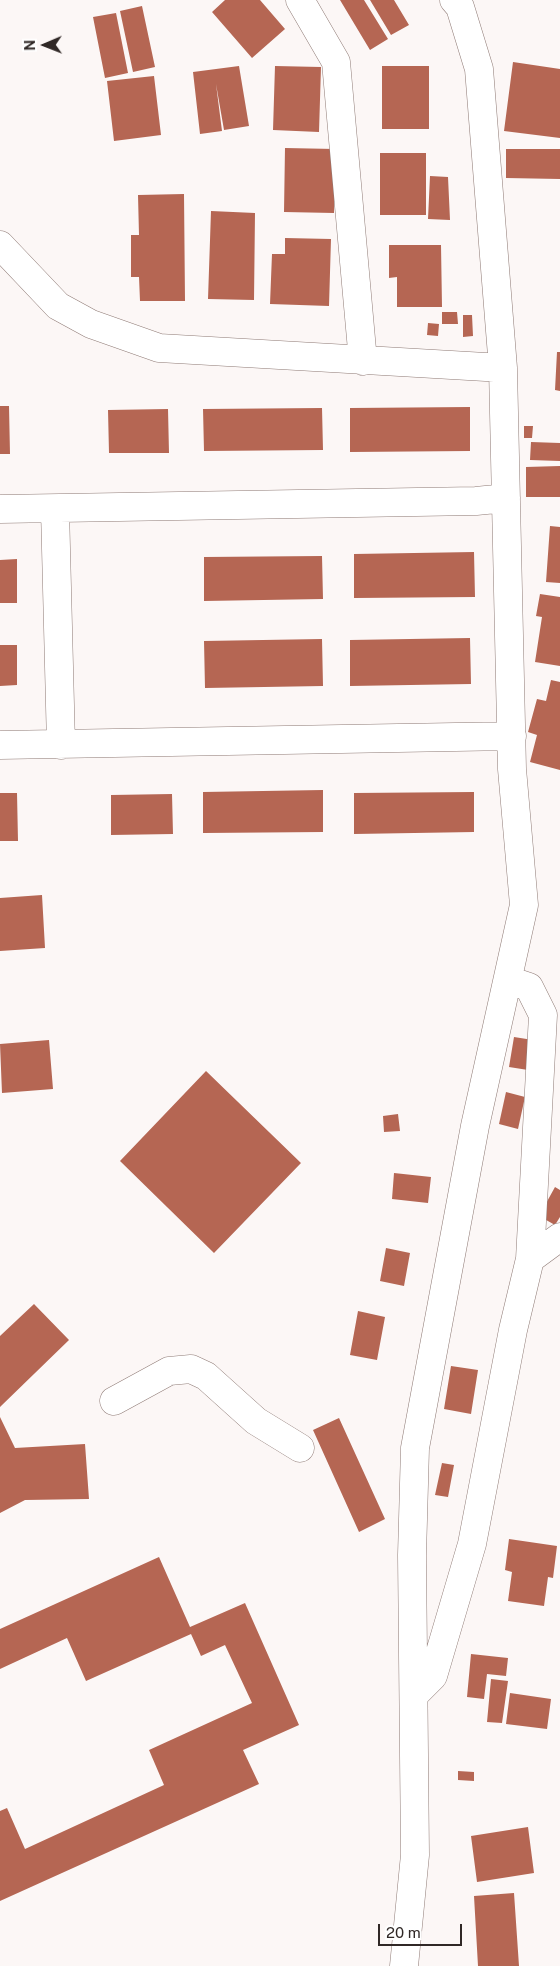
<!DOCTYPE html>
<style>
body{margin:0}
#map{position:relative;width:560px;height:1966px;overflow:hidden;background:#fcf7f6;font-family:"Public Sans",sans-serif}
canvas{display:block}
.north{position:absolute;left:20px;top:20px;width:50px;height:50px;-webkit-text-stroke:4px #fff;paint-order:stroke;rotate:269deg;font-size:14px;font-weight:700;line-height:20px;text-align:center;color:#302826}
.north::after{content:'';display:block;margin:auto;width:18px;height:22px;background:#302826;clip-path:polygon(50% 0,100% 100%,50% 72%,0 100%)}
.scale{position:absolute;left:378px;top:1924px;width:84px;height:22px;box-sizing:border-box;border:2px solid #302826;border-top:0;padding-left:6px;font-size:15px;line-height:18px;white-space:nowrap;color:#302826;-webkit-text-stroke:4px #fff;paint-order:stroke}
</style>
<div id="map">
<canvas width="560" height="1966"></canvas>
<div class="north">N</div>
<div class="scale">20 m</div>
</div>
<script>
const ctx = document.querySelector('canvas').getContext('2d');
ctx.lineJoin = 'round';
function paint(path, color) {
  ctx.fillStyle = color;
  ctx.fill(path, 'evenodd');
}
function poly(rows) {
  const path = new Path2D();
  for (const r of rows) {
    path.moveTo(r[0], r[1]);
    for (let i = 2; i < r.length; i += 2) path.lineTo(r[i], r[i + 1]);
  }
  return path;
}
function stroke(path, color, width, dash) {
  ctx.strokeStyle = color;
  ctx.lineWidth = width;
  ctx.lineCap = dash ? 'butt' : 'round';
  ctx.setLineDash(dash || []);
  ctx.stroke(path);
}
paint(poly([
 [225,0,260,0,285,29,252,58,212,12],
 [340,0,364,0,388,39,370,50],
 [370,0,394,0,409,25,391,35],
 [142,6,155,67,133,72,120,11],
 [116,13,128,73,105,78,93,17],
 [513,62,560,69,560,138,504,131],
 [239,66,249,126,224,130,216,84,222,131,200,134,193,72],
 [275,66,321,67,319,132,273,130],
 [382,66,429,66,429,129,382,129],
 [154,76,161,135,114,141,107,81],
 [285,148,335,149,334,213,284,212],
 [506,149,560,149,560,179,506,178],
 [380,153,426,153,426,215,380,215],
 [430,176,448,177,450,220,428,219],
 [184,194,185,301,140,301,139,277,131,277,131,235,139,235,138,195],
 [211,211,255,213,254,300,208,299],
 [285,238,331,239,329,306,270,304,272,254,285,254],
 [389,245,441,245,442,307,397,307,397,277,389,278],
 [442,312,457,312,458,324,442,324],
 [463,315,472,315,473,336,463,337],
 [428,323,439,324,438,336,427,335],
 [557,352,560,352,560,391,555,390],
 [0,406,9,406,10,454,0,454],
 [470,407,470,451,350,452,350,408],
 [322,408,323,450,204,451,203,409],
 [168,409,169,453,109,453,108,410],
 [524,426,533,426,532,438,524,438],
 [531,442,560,443,560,461,530,460],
 [560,466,560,497,526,497,526,467],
 [550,526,560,527,560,583,546,582],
 [474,552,475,597,354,598,354,554],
 [322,556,323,599,204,601,204,557],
 [17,559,17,603,0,603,0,560],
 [540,594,560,597,560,666,535,662,542,617,536,616],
 [470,638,471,684,350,686,350,640],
 [322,639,323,686,205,688,204,641],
 [0,645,17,645,17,685,0,686],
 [551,680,560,682,560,770,530,762,537,735,528,732,537,699,546,701],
 [323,790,323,832,203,833,203,792],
 [474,792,474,832,354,834,354,793],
 [0,793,17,793,18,841,0,841],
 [172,794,173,834,111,835,111,795],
 [42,895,45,948,0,951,0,898],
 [514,1037,533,1040,528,1070,509,1067],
 [49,1040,53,1089,2,1093,0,1044],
 [206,1071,301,1163,214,1253,120,1161],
 [506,1092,525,1097,518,1129,499,1124],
 [398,1114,400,1131,384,1132,383,1116],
 [394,1173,431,1177,428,1203,392,1199],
 [555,1187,560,1190,560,1217,555,1225,539,1216],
 [386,1248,410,1253,404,1286,380,1281],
 [34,1304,69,1340,0,1407,0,1336],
 [358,1311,385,1317,377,1360,350,1355],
 [451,1366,478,1370,471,1414,444,1409],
 [0,1417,15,1448,85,1444,89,1499,25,1500,0,1513],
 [339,1418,385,1519,359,1532,313,1430],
 [442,1463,454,1465,448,1497,435,1495],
 [509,1539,557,1546,553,1578,548,1577,544,1606,508,1601,512,1572,505,1570],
 [159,1557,190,1627,245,1603,299,1725,243,1750,259,1784,0,1901,0,1811,7,1808,25,1849,164,1785,149,1750,252,1703,225,1645,201,1656,191,1634,86,1681,67,1638,0,1669,0,1629],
 [471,1654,508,1658,506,1676,487,1674,484,1699,467,1697],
 [491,1679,508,1681,502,1723,487,1722],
 [510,1693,551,1699,547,1729,506,1724],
 [458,1771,474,1772,474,1781,458,1780],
 [528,1827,534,1873,477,1882,471,1836],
 [514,1893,519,1966,478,1966,474,1896]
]), '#b56653');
const minor = poly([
 [300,0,336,62,363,361],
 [0,245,58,306,91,324,159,348,503,368],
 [0,509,476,501,506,498],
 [55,509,61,745],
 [0,745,512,736],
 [530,1259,560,1237],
 [114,1401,169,1371,191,1369,206,1376,256,1421,300,1448],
 [414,1695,433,1676,472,1544,513,1330,530,1259,543,1015,529,987,508,980],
 [404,1966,415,1855,412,1555,415,1448,475,1126,524,905,512,769,503,368,479,69,460,7,454,0]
]);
stroke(minor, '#8f7b76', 29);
stroke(minor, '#fff', 28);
</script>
